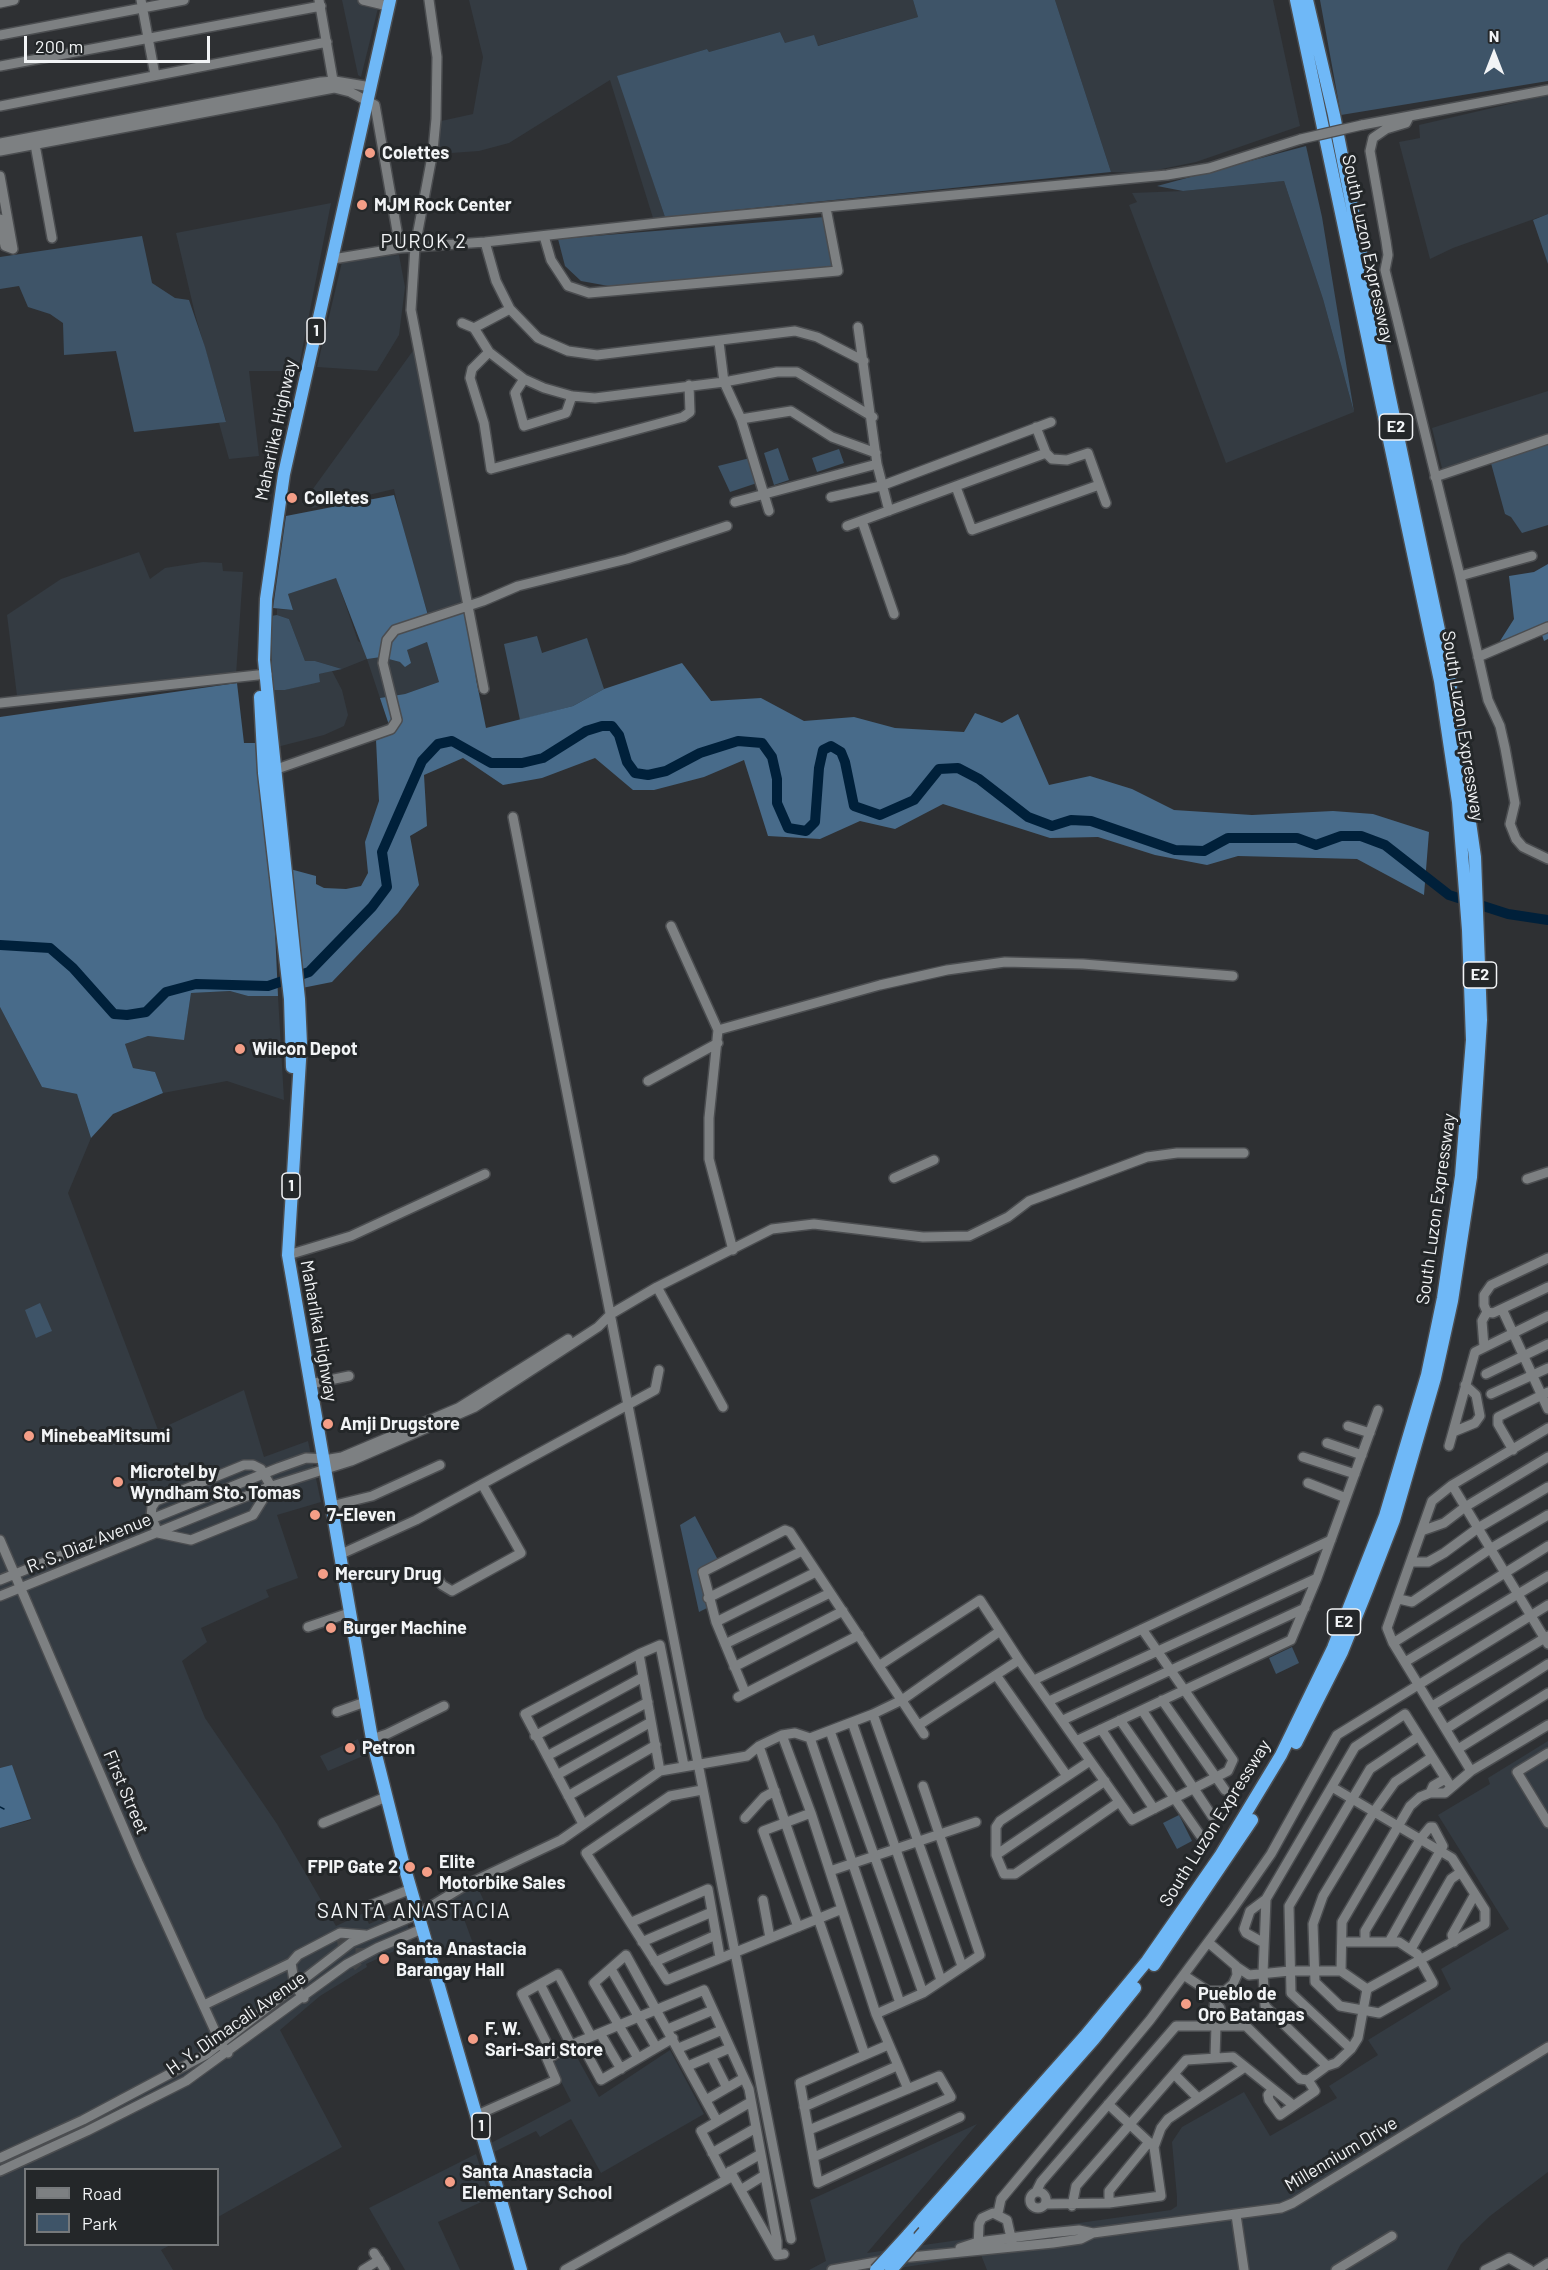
<!DOCTYPE html>
<style>
body{margin:0}
#map{position:relative;width:1548px;height:2270px;overflow:hidden;background:#2e3033;font-family:Barlow,sans-serif}
canvas{display:block}
.legend{position:absolute;left:24px;top:2168px;width:195px;height:78px;box-sizing:border-box;background:#242729;border:2px solid #76797b;margin:0;padding:8px 10px;list-style:none;font-size:18px;color:#f2f4f6}
.legend li{display:flex;align-items:center;gap:12px;height:30px}
.legend b{width:30px;border:2px solid #76797b}
.north{position:absolute;left:1464px;top:24px;width:60px;height:60px;-webkit-text-stroke:4px #242729;paint-order:stroke;rotate:0deg;font-size:16px;font-weight:700;line-height:24px;text-align:center;color:#f2f4f6}
.north::after{content:'';display:block;margin:auto;width:21px;height:27px;background:#f2f4f6;clip-path:polygon(50% 0,100% 100%,50% 72%,0 100%)}
.scale{position:absolute;left:24px;top:36px;width:186px;height:27px;box-sizing:border-box;border:3px solid #f2f4f6;border-top:0;padding-left:8px;font-size:18px;line-height:21px;white-space:nowrap;color:#f2f4f6;-webkit-text-stroke:4px #242729;paint-order:stroke}
</style>
<div id="map">
<canvas width="1548" height="2270"></canvas>
<ul class="legend">
<li><b style="height:8px;background:#7d8082"></b>Road</li>
<li><b style="height:16px;background:#3e5468"></b>Park</li>
</ul>
<div class="north">N</div>
<div class="scale">200 m</div>
</div>
<script>
const ctx = document.querySelector('canvas').getContext('2d');
ctx.lineJoin = 'round';
function paint(path, color) {
  ctx.fillStyle = color;
  ctx.fill(path, 'evenodd');
}
function poly(rows) {
  const path = new Path2D();
  for (const r of rows) {
    if (r.length === 3) {
      path.moveTo(r[0] + r[2], r[1]);
      path.arc(r[0], r[1], r[2], 0, 2 * Math.PI);
      continue;
    }
    path.moveTo(r[0], r[1]);
    for (let i = 2; i < r.length; i += 2) path.lineTo(r[i], r[i + 1]);
  }
  return path;
}
function stroke(path, color, width, dash) {
  ctx.strokeStyle = color;
  ctx.lineWidth = width;
  ctx.lineCap = dash ? 'butt' : 'round';
  ctx.setLineDash(dash || []);
  ctx.stroke(path);
}
function drawText(font, color, halo, rows, align = 'center') {
  ctx.font = font + ' Barlow,sans-serif';
  ctx.lineWidth = 6;
  ctx.setLineDash([]);
  ctx.textBaseline = 'middle';
  ctx.strokeStyle = halo;
  ctx.fillStyle = color;
  for (const [text, x, y, turn = 0] of rows) {
    ctx.save();
    ctx.translate(x, y);
    ctx.rotate((+turn || 0) * Math.PI / 180);
    ctx.textAlign = isNaN(turn) ? turn : align;
    if (halo) ctx.strokeText(text, 0, 0);
    ctx.fillText(text, 0, 0);
    ctx.restore();
  }
}
paint(poly([
 [342,0,380,0,361,77,358,75],
 [469,0,913,0,918,17,817,46,785,43,780,32,709,52,707,49,618,76,665,217,653,218,610,80,509,143,479,151,437,154,441,121,473,114,483,57],
 [1055,0,1273,0,1300,126,1196,162,1142,173,1111,172],
 [1548,95,1548,214,1453,248,1430,259,1399,142,1420,138,1419,125],
 [1284,181,1323,299,1354,412,1226,463,1129,205,1137,202,1132,193,1183,191],
 [331,203,298,371,249,371,259,456,229,459,219,423,226,421,195,314,176,233],
 [399,255,405,287,399,335,377,371,317,367,342,262,350,258],
 [415,348,468,603,428,614,406,544,394,489,313,508,302,504],
 [1548,391,1548,436,1443,472,1432,428],
 [139,552,150,579,165,568,203,562,222,563,223,571,243,572,236,675,18,704,7,615,61,579],
 [336,577,358,641,381,657,400,662,406,650,427,642,439,682,405,694,380,698,367,659,342,669,315,661,305,661,289,619,277,615,277,609,293,610,288,594],
 [332,671,342,690,348,715,344,726,324,735,277,747,272,690,285,690,320,681,319,674],
 [230,991,248,996,278,996,284,1100,227,1081,163,1093,155,1072,133,1068,125,1044,148,1036,184,1039,191,993],
 [0,1007,42,1087,77,1094,91,1138,68,1193,158,1430,244,1390,264,1457,308,1441,321,1502,277,1515,298,1578,266,1590,269,1597,201,1628,207,1642,182,1661,205,1718,277,1824,336,1926,364,1913,369,1924,404,1909,412,1943,366,1964,367,1967,320,1996,280,2030,342,2147,218,2217,218,2170,26,2170,26,2244,170,2245,161,2250,173,2270,0,2270,0,1828,31,1820,11,1766,0,1768],
 [358,1739,363,1756,328,1771,320,1756],
 [1548,1741,1548,2172,1490,2216,1461,2244,1447,2270,987,2270,981,2255,887,2270,809,2270,826,2261,810,2200,977,2124,867,2253,1171,2210,1177,2206,1177,2197,1172,2142,1182,2127,1244,2092,1270,2136,1337,2098,1329,2086,1378,2055,1368,2040,1451,1989,1441,1969,1509,1929,1438,1815,1490,1784,1488,1778],
 [477,1886,489,1912,464,1919,474,1946,439,1956,426,1917,442,1904],
 [573,2050,599,2097,670,2050,704,2114,601,2173,571,2119,540,2137,536,2131,494,2152,491,2143,571,2101,552,2064],
 [476,2154,490,2198,438,2222,460,2270,405,2270,369,2208]
]), '#343b42');
paint(poly([
 [913,0,1055,0,1111,172,665,217,617,76,707,49,709,52,780,32,785,43,814,35,818,46,918,17],
 [1320,0,1548,0,1548,81,1341,115],
 [1306,146,1322,217,1354,412,1323,299,1284,181,1183,191,1157,186],
 [1548,214,1548,264,1533,220],
 [825,217,833,266,614,287,581,281,565,266,558,239],
 [142,236,152,283,175,298,189,300,205,347,226,422,134,432,116,351,64,355,63,323,50,314,28,307,19,286,0,289,0,257],
 [1548,436,1548,525,1522,533,1511,517,1505,514,1489,456],
 [778,448,789,480,774,485,764,453],
 [839,449,844,463,817,472,812,458],
 [750,458,757,483,730,492,718,466],
 [277,615,289,619,305,661,315,661,342,669,319,674,320,682,285,690,272,690,271,616],
 [537,636,542,653,587,638,604,689,573,706,520,720,504,644],
 [40,1303,52,1331,36,1338,25,1310],
 [695,1516,718,1560,700,1572,707,1608,699,1612,680,1525],
 [1292,1647,1299,1663,1276,1674,1269,1658],
 [1179,1815,1192,1841,1177,1849,1163,1823]
]), '#3e5468');
paint(poly([
 [394,495,429,619,466,607,473,635,476,679,486,728,573,706,604,689,682,663,711,701,761,698,804,721,854,717,895,728,964,732,975,713,1002,723,1018,714,1049,785,1090,776,1132,789,1174,810,1252,815,1333,811,1373,814,1429,832,1424,895,1357,859,1238,856,1207,865,1155,855,1098,837,1050,838,943,804,895,829,860,821,820,839,768,836,744,760,704,777,654,790,633,790,595,758,542,778,503,785,463,758,424,775,427,826,410,836,419,885,398,913,332,982,302,988,298,927,290,869,316,876,316,884,324,888,346,889,361,886,368,873,365,842,379,801,376,740,392,734,380,698,405,694,439,682,427,642,407,650,411,663,405,667,400,662,381,657,367,659,336,578,288,594,293,610,273,608,286,516],
 [1548,564,1548,639,1544,641,1540,629,1500,641,1514,619,1509,576,1534,572],
 [237,683,244,743,255,743,275,930,278,996,248,996,230,991,191,993,184,1040,148,1036,125,1044,133,1068,155,1072,163,1093,113,1114,91,1138,77,1094,42,1087,0,1007,0,717],
 [12,1765,31,1819,0,1828,0,1768]
]), '#486b8a');
stroke(poly([
 [0,1807,4,1809]
]), '#00203a', 1.5);
stroke(poly([
 [0,945,50,948,73,968,114,1014,127,1015,146,1012,166,992,196,984,268,986,309,972,372,907,387,887,382,852,422,761,438,744,452,741,491,763,522,763,543,758,586,731,602,726,612,726,619,735,627,762,635,773,648,775,666,771,700,753,738,741,762,743,772,757,777,779,777,803,788,828,806,831,815,822,819,768,823,750,831,746,841,752,845,762,854,806,880,815,914,800,939,769,958,768,979,779,1028,817,1052,826,1071,820,1091,821,1175,850,1204,851,1228,838,1297,838,1316,845,1341,836,1361,836,1385,845,1449,895,1508,914,1548,920]
]), '#00203a', 10);
stroke(poly([
 [337,1941,350,1939,360,1947,360,1960,351,1968]
]), '#424446', 9, [9, 4.5]);
const minor = poly([
 [141,0,155,75],
 [319,0,334,86],
 [363,0,388,6],
 [429,0,437,57,436,119,433,151,415,247,411,310,484,689],
 [0,3,14,0],
 [0,35,184,0],
 [0,66,321,6],
 [0,106,327,42],
 [1409,117,1406,123,1386,129,1373,138,1370,151,1386,241,1388,255,1385,270,1460,576,1532,556],
 [1362,125,1548,90],
 [34,139,52,238],
 [0,143,321,82,335,81,371,87],
 [0,151,334,88,350,92,375,105,400,248],
 [0,176,13,249,5,246,0,219],
 [544,236,551,260,568,286,589,293,838,271,826,208],
 [485,242,496,281,510,309,538,338,568,351,597,355,795,331,817,337,864,361],
 [333,259,400,248,485,242,667,222,1167,175,1209,168,1301,139],
 [462,323,474,328,510,309],
 [858,327,877,464,889,511],
 [474,328,489,352,524,379,544,388,572,396,595,398,724,382,777,372,797,372,873,417],
 [719,342,724,382,741,419,769,511],
 [489,352,472,369,470,378,484,423,491,469,683,417,690,412,689,385],
 [524,379,515,393,524,426,566,413,572,396],
 [741,419,791,411,832,437,876,453],
 [1036,427,1046,453,1052,459,1067,460,1088,453,1106,503],
 [1435,477,1548,439],
 [956,487,972,530,1099,485],
 [831,497,881,486,1051,422],
 [735,502,877,464],
 [862,521,894,614],
 [847,526,1046,453],
 [1460,576,1488,700,1500,726,1505,748,1515,803,1510,824,1516,839,1523,847,1548,859],
 [1478,657,1548,627],
 [0,703,267,674],
 [274,770,391,729,397,720,383,663,387,640,395,630,483,601,518,586,627,559,727,526],
 [513,817,791,2239],
 [671,926,718,1030,709,1118,709,1159,733,1250],
 [718,1030,880,985,947,970,1005,962,1083,964,1233,976],
 [648,1081,718,1043],
 [894,1178,934,1160],
 [1527,1179,1548,1172],
 [288,1255,351,1236,485,1174],
 [1548,1258,1491,1285,1484,1295,1484,1305,1487,1312,1493,1313,1548,1287],
 [657,1287,723,1407],
 [1502,1309,1548,1409],
 [1484,1347,1482,1321,1487,1312],
 [1486,1374,1548,1344],
 [310,1384,349,1376],
 [1491,1394,1548,1368],
 [1348,1426,1370,1433],
 [1453,1432,1475,1423,1480,1416,1476,1395,1465,1385],
 [1327,1443,1362,1455],
 [1449,1446,1475,1352,1548,1316],
 [1513,1450,1498,1424,1498,1417,1548,1392],
 [1303,1457,1355,1474],
 [244,1465,253,1465,261,1469,269,1483,268,1491,253,1515,191,1540,158,1533,151,1516,152,1507,156,1501,244,1465],
 [1308,1483,1346,1498],
 [1452,1485,1548,1644],
 [331,1506,372,1496,440,1465],
 [1424,1530,1444,1523,1465,1507,1548,1457],
 [0,1540,138,1862,221,2044,228,2053],
 [339,1555,416,1520,655,1390,659,1370],
 [1411,1562,1428,1562,1444,1553,1478,1528,1548,1487],
 [436,1575,442,1585,452,1591,521,1553,482,1484],
 [0,1580,278,1468,306,1458,330,1459,342,1457,458,1408,568,1339],
 [0,1596,269,1487,351,1461,475,1407,598,1327,611,1314,657,1287,772,1229,814,1224,923,1237,969,1236,1008,1217,1029,1201,1147,1157,1177,1153,1244,1153],
 [708,1598,802,1551],
 [1399,1599,1412,1602,1490,1549,1548,1515],
 [716,1622,816,1572],
 [308,1627,349,1613],
 [1393,1643,1548,1546],
 [725,1644,830,1593],
 [1405,1662,1548,1576],
 [880,1665,980,1600,1019,1660,1132,1820,1228,1771,1233,1760,1142,1629],
 [734,1667,843,1611],
 [996,1675,1067,1776],
 [1034,1680,1331,1540],
 [745,1692,716,1622,703,1572,785,1530,790,1532,924,1734],
 [738,1697,859,1635],
 [1162,1700,1225,1790],
 [1049,1701,1317,1578],
 [1432,1706,1548,1636],
 [1142,1710,1212,1816],
 [337,1712,365,1702],
 [873,1714,962,1966],
 [1063,1720,1305,1608],
 [1120,1720,1200,1835],
 [852,1722,941,1980],
 [919,1725,1019,1660],
 [1101,1729,1154,1809],
 [1446,1729,1548,1664],
 [830,1731,923,1993],
 [782,1735,811,1813,876,2014,908,2089],
 [535,1736,643,1677],
 [810,1738,900,2003],
 [372,1739,387,1734,444,1706],
 [1078,1740,1291,1640,1317,1578,1378,1410],
 [759,1746,865,2055],
 [1458,1749,1548,1693],
 [1548,1753,1517,1772,1548,1823],
 [547,1756,648,1702],
 [1090,1761,1000,1821,996,1827,996,1855,1004,1874,1015,1874,1119,1802],
 [660,1771,639,1654,660,1645,684,1766],
 [1471,1771,1393,1643,1387,1628,1432,1501,1452,1485,1548,1428],
 [557,1775,651,1722],
 [702,1790,670,1796,586,1853,667,1980,842,1909],
 [1430,1793,1433,1786,1445,1779],
 [568,1796,656,1745],
 [745,1818,764,1797,775,1791],
 [323,1823,386,1797],
 [583,1824,525,1714,639,1654],
 [996,1855,1105,1781],
 [830,1871,976,1822],
 [763,1900,770,1938],
 [371,1905,411,1889],
 [632,1922,708,1889,720,1957],
 [798,1927,763,1831,811,1813],
 [642,1942,712,1912],
 [1342,1942,1399,1942,1417,1954,1433,1983,1379,2013,1340,2006,1315,1982,1313,1924,1323,1896,1375,1810,1395,1782,1432,1757],
 [1365,1942,1365,1931,1421,1838,1430,1827,1433,1827,1443,1846,1389,1942],
 [1454,1942,1452,1935,1475,1894],
 [1264,1943,1246,1933,1244,1929,1250,1911,1266,1899],
 [1411,1949,1451,1879,1461,1872],
 [655,1962,716,1935],
 [291,1963,295,1986,304,1998],
 [1237,1967,1249,1975,1290,1971,1341,1971,1367,1989,1485,1924,1485,1910,1452,1858,1332,1787],
 [611,1969,656,2047],
 [1341,1971,1342,1922,1410,1806,1420,1797,1430,1793,1445,1793,1471,1771,1548,1725],
 [1185,1976,1208,1991,1225,1991,1233,1984,1237,1975,1236,1966,1209,1943],
 [540,1984,571,2045],
 [1216,2003,1220,2008,1220,2025],
 [204,2005,291,1963,298,1955,340,1933,365,1935],
 [876,2014,923,1993,980,1955,923,1786],
 [1212,2026,1216,1992],
 [668,2029,713,2010],
 [600,2033,621,2069],
 [580,2041,601,2080,673,2038],
 [888,2045,800,2083,818,2183,960,2117],
 [679,2048,722,2030],
 [1351,2049,1291,1993,1289,1906,1370,1769,1419,1736],
 [553,2056,522,1994,558,1974,591,2036],
 [711,2056,727,2088],
 [1215,2057,1216,2026],
 [638,2058,594,1983,626,1955,717,2121],
 [688,2066,730,2048],
 [1327,2066,1265,2006,1263,1973,1266,1899,1355,1747,1405,1714,1451,1787],
 [1174,2074,1198,2098],
 [1273,2089,1268,2095,1269,2100,1280,2115,1315,2091,1308,2080],
 [706,2100,744,2078],
 [749,2103,701,2131,724,2175,759,2155],
 [1108,2104,1153,2146],
 [804,2107,897,2066],
 [477,2115,556,2080,547,2059,571,2045,704,1990,749,2089,777,2241,777,2255],
 [809,2130,939,2076,951,2097,814,2157],
 [712,2153,754,2129],
 [0,2158,83,2120,207,2054,352,1942,418,1914,466,1885,561,1840,660,1771,747,1756,759,1746,782,1735,795,1733,810,1738,873,1714,902,1700,1000,1631],
 [0,2171,87,2131,186,2081,347,1964,377,1948,422,1929],
 [730,2171,777,2255,784,2254],
 [742,2189,763,2176],
 [1038,2200,8],
 [1036,2192,1041,2182,1176,2026,1246,2026,1300,2079,1308,2080,1327,2066,1336,2063,1351,2049,1358,2038,1367,1989],
 [1109,2203,1109,2191,1149,2142],
 [1045,2204,1109,2203,1161,2196,1154,2147,1161,2128,1168,2119,1245,2067],
 [1072,2206,1076,2186,1186,2060,1233,2057,1293,2105],
 [998,2213,1001,2199,1150,2020,1232,1910,1271,1854,1337,1735,1548,1605],
 [1236,2215,1244,2270],
 [960,2248,978,2242,1049,2233,1079,2230,1093,2233],
 [978,2248,979,2224,982,2218,993,2213,1007,2220,1012,2242],
 [374,2253,385,2270],
 [901,2258,1053,2243,1081,2239,1093,2233,1281,2208,1293,2203,1548,2047],
 [363,2270,379,2260],
 [565,2270,733,2176],
 [832,2270,887,2260],
 [1336,2270,1392,2236],
 [1485,2270,1509,2258,1530,2270],
 [1537,2270,1548,2263]
]);
const highway = poly([
 [390,0,284,474,266,599,264,660,299,999,301,1044,288,1255,372,1739,403,1862,521,2270],
 [260,697,264,773,290,999,292,1067],
 [1296,1743,1342,1652,1367,1590,1394,1520,1435,1378,1452,1301,1471,1177,1481,1020,1475,857,1450,682,1387,384,1334,115,1307,0],
 [1154,1965,1252,1820],
 [924,2232,1094,2039,1135,1988],
 [908,2235,1085,2036,1147,1961,1220,1856,1281,1755,1333,1648,1385,1516,1427,1375,1443,1298,1461,1176,1472,1040,1468,930,1458,802,1440,681,1296,0]
]);
stroke(minor, '#4b4d50', 12);
stroke(highway, '#4b4d50', 15);
stroke(minor, '#7d8082', 9);
stroke(highway, '#6fb8f7', 12);
const minorBridge = poly([
 [1301,139,1362,125]
]);
const highwayBridge = poly([
 [876,2270,908,2235],
 [891,2270,924,2232]
]);
stroke(minorBridge, '#4b4d50', 12, []);
stroke(highwayBridge, '#4b4d50', 15, []);
stroke(minorBridge, '#7d8082', 9);
stroke(highwayBridge, '#6fb8f7', 12);
for (const [x, y, r, color] of [
 [370,153,6,"#f49e87"],
 [362,205,6,"#f49e87"],
 [292,498,6,"#f49e87"],
 [240,1049,6,"#f49e87"],
 [328,1424,6,"#f49e87"],
 [29,1436,6,"#f49e87"],
 [118,1482,6,"#f49e87"],
 [315,1515,6,"#f49e87"],
 [323,1574,6,"#f49e87"],
 [331,1628,6,"#f49e87"],
 [350,1748,6,"#f49e87"],
 [410,1867,6,"#f49e87"],
 [427,1872,6,"#f49e87"],
 [384,1959,6,"#f49e87"],
 [1186,2004,6,"#f49e87"],
 [473,2039,6,"#f49e87"],
 [450,2182,6,"#f49e87"]
]) {
  const dot = new Path2D();
  dot.arc(x, y, r, 0, 2 * Math.PI);
  ctx.fillStyle = color;
  ctx.fill(dot);
  stroke(dot, '#242729', 2);
}
for (const [x, y, w] of [
 [316,331,18],
 [1396,427,33],
 [1480,975,33],
 [291,1186,18],
 [1344,1622,33],
 [481,2126,18]
]) {
  const box = new Path2D();
  box.roundRect(x - w / 2, y - 13, w, 26, 4.5);
  ctx.fillStyle = '#242729';
  ctx.fill(box);
  stroke(box, '#f2f4f6', 1.5);
}
drawText('bold 16px', '#f2f4f6', null, [
 ["1",316,331],
 ["E2",1396,427],
 ["E2",1480,975],
 ["1",291,1186],
 ["E2",1344,1622],
 ["1",481,2126]
]);
drawText('bold 18px', '#f2f4f6', '#242729', [
 ["Colettes",382,153],
 ["MJM Rock Center",374,205],
 ["Colletes",304,498],
 ["Wilcon Depot",252,1049],
 ["Amji Drugstore",340,1424],
 ["MinebeaMitsumi",41,1436],
 ["Microtel by",130,1472],
 ["Wyndham Sto. Tomas",130,1493],
 ["7-Eleven",327,1515],
 ["Mercury Drug",335,1574],
 ["Burger Machine",343,1628],
 ["Petron",362,1748],
 ["Elite",439,1862],
 ["Motorbike Sales",439,1883],
 ["FPIP Gate 2",398,1867,"right"],
 ["Santa Anastacia",396,1949],
 ["Barangay Hall",396,1970],
 ["Pueblo de",1198,1994],
 ["Oro Batangas",1198,2015],
 ["F. W.",485,2029],
 ["Sari-Sari Store",485,2050],
 ["Santa Anastacia",462,2172],
 ["Elementary School",462,2193]
], 'left');
drawText('18px', '#f2f4f6', '#242729', [
 ["South Luzon Expressway",1368,249,78],
 ["Maharlika Highway",276,430,-78],
 ["South Luzon Expressway",1463,726,81],
 ["South Luzon Expressway",1436,1209,-82],
 ["Maharlika Highway",319,1331,80],
 ["R. S. Diaz Avenue",89,1543,-22],
 ["First Street",126,1792,67],
 ["South Luzon Expressway",1215,1823,-58],
 ["H. Y. Dimacali Avenue",236,2023,-35],
 ["Millennium Drive",1341,2154,-31]
]);
ctx.letterSpacing = '1.5px';
drawText('20px', '#f2f4f6', '#242729', [
 ["PUROK 2",424,241]
]);
ctx.letterSpacing = '0px';
ctx.letterSpacing = '1.5px';
drawText('21px', '#f2f4f6', '#242729', [
 ["SANTA ANASTACIA",414,1911]
]);
ctx.letterSpacing = '0px';
</script>
